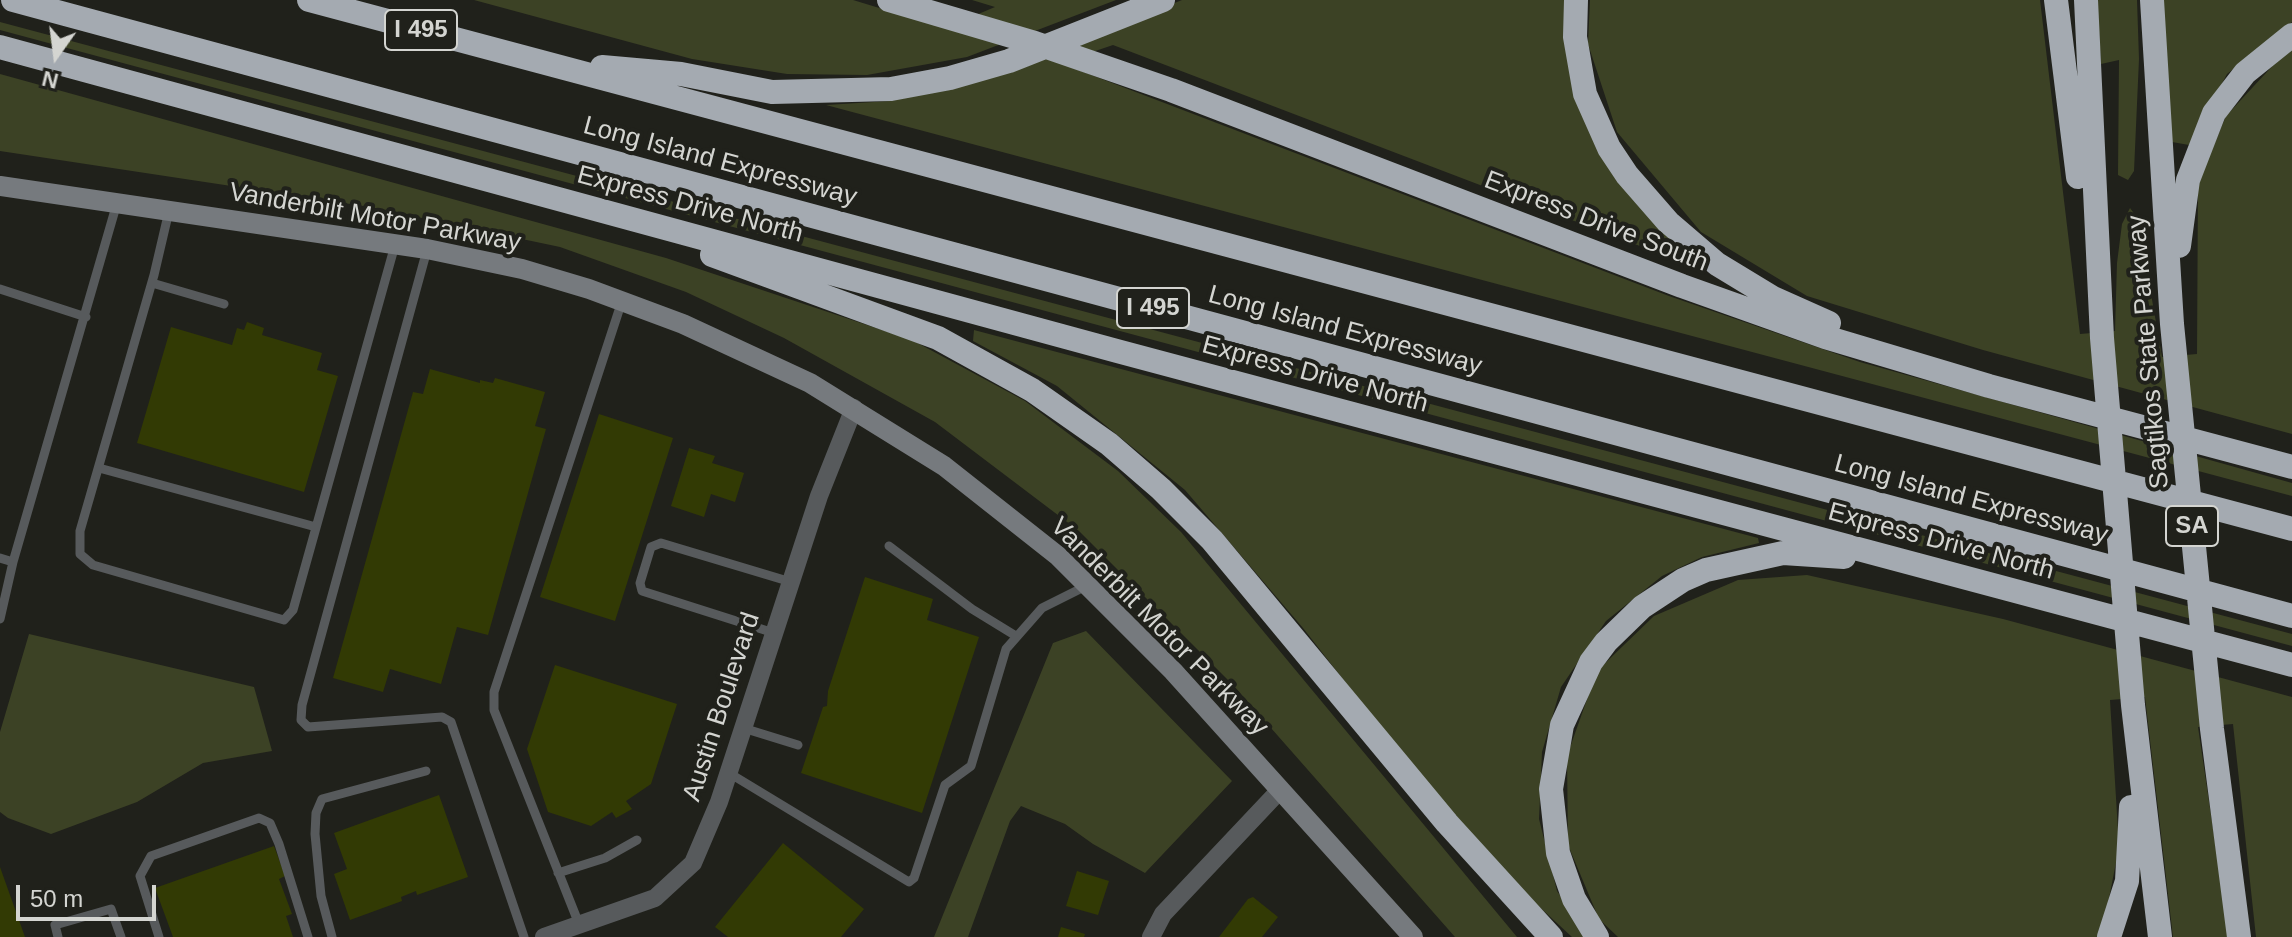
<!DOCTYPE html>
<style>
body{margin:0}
#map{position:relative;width:2292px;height:937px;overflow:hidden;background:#20211b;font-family:Arial,sans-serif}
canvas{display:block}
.north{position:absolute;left:16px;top:16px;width:80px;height:80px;-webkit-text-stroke:6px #20211b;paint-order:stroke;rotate:194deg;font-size:22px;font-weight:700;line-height:32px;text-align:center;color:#d4d5d1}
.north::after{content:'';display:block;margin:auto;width:28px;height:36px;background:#d4d5d1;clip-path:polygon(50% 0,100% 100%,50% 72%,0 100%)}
.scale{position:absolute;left:16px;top:885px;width:140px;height:36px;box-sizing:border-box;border:4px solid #d4d5d1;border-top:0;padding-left:10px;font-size:24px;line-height:28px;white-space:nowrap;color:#d4d5d1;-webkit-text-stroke:6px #20211b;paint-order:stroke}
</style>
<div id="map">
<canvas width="2292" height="937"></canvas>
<div class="north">N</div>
<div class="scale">50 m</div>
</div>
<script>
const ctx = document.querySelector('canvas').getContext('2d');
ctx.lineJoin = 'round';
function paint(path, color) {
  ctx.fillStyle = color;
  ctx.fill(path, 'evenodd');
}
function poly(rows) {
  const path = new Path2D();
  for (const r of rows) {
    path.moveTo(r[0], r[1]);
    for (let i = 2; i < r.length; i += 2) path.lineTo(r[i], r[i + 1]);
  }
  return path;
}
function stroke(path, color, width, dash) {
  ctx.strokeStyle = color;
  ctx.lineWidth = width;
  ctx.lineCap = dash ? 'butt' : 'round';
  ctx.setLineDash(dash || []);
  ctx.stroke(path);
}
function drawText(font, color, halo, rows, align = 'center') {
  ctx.font = font + ' Arial,sans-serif';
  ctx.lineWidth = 8;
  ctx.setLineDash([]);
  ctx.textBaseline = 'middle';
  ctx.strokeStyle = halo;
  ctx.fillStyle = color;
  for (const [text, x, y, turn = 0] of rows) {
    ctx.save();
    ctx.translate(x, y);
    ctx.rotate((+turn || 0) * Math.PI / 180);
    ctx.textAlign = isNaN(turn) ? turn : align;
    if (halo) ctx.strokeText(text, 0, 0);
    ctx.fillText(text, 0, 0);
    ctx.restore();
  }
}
paint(poly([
 [474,0,853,0,945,28,995,7,972,0,1116,0,967,57,867,75,787,74,692,59],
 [1182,0,1567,0,1578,101,1698,264,1687,264,1113,45,1060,63,1669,296,1860,362,2292,483,2292,496,826,105,890,101,1032,60],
 [1590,0,2040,0,2080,334,2115,331,2117,263,2122,224,2130,208,2138,219,2162,357,2197,354,2198,183,2226,116,2292,45,2292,434,1983,350,1807,296,1701,232,1617,132,1588,44],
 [2097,0,2137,0,2139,59,2134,171,2128,180,2118,175,2119,60,2101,64],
 [2163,0,2292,0,2292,22,2227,74,2189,145,2172,142],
 [0,22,2292,634,2292,646,0,30],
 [0,74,666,258,912,340,1025,401,1118,471,1181,532,1517,937,1455,937,1234,686,1079,531,935,422,784,338,686,292,560,247,370,207,0,151],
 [974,330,1758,538,1759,543,1702,557,1662,576,1606,621,1561,687,1542,752,1539,819,1557,891,1589,937,1572,937,1519,888,1396,747,1303,628,1185,490,1057,386,973,341],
 [1807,575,2003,619,2292,697,2292,937,2256,937,2233,724,2198,727,2229,937,2173,937,2145,697,2110,700,2119,847,2103,929,2097,937,1618,937,1599,919,1568,845,1567,756,1597,671,1654,616,1738,580],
 [1086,631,1232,781,1145,873,1093,844,1065,824,1021,806,1010,821,968,937,934,937,1053,643],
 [29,634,254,687,272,751,203,763,137,802,51,834,8,818,0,812,0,732]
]), '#3c4225');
paint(poly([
 [247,322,264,328,262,335,322,353,317,370,338,376,304,492,137,443,171,327,232,345,237,328,244,330],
 [430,369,480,383,480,380,493,383,495,378,545,392,535,426,546,429,488,635,457,627,441,684,390,669,383,692,333,678,413,392,423,394],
 [599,414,673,438,615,621,540,597],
 [689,448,715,456,712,463,744,473,735,502,711,494,704,517,671,506],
 [865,577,933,599,927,620,979,637,922,813,801,773,823,707,827,706,828,691],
 [555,665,677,704,651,784,626,801,632,809,616,818,612,812,591,826,548,812,527,749],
 [439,795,468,877,417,895,416,891,401,897,402,901,350,920,334,874,347,869,334,833],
 [783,843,864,909,841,937,728,937,715,927],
 [274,846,285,876,279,879,292,914,286,916,293,937,173,937,155,888],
 [0,867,25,937,0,937],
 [1077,871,1109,881,1098,915,1066,906],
 [1253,897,1278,917,1262,937,1219,937,1248,899],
 [1061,927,1085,934,1084,937,1058,937]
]), '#323a04');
stroke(poly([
 [169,211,154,275,80,531,80,554,93,565,284,620,293,610,395,245],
 [427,250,302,705,301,720,308,727,442,717,451,722,524,937],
 [152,283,224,304],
 [0,289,86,317],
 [99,468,316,527],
 [889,546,972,609,1016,636],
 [0,558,13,562,117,203],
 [0,619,13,562],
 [774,633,642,591,640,583,651,547,661,543,791,582],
 [743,728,798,745],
 [729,773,909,882,914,878,945,785,971,766,1006,649,1042,608,1088,585],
 [558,873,605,858,637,840],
 [579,924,494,710,494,692,622,301],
 [58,937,55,925,111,909,121,937],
 [159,937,140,876,151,856,259,818,270,823,279,844,308,937],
 [332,937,321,896,315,834,316,813,322,799,426,771]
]), '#575a5c', 9);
stroke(poly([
 [544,937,655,898,693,863,719,802,819,496,854,408],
 [1151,937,1163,914,1280,790]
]), '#575a5c', 18);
stroke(poly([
 [0,186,427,249,522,269,589,289,683,324,810,383,944,466,1058,556,1173,671,1413,937]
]), '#767a7e', 20);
stroke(poly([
 [13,0,2292,616],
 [309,0,2292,529],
 [889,0,1035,43,1171,90,1682,286,1825,337,1989,386,2292,467],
 [1576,0,1575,37,1585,94,1609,148,1627,175,1668,222,1717,264,1773,298,1829,323],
 [2056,0,2078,177],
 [2086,0,2102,338,2133,705,2160,937],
 [2152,0,2172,324,2212,729,2239,937],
 [0,47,1117,351,2292,665],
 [602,67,681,74,772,92,891,89,950,78,1009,61,1163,0],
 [2179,246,2188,180,2214,113,2245,73,2292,35],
 [712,255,938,338,1032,390,1109,444,1161,489,1212,540,1447,823,1551,937],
 [1597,937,1574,899,1558,853,1551,789,1562,725,1591,662,1606,642,1642,607,1683,580,1706,570,1783,553,1844,557],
 [2109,937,2127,881,2131,807]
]), '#a4aab1', 24);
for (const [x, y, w] of [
 [421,30,72],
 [1153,308,72],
 [2192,526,52]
]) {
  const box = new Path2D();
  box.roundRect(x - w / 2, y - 20, w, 40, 6);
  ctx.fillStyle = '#20211b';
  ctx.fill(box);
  stroke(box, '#d4d5d1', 2);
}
drawText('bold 24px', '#d4d5d1', null, [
 ["I 495",421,30],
 ["I 495",1153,308],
 ["SA",2192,526]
]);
drawText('26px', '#d4d5d1', '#20211b', [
 ["Long Island Expressway",720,162,15],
 ["Express Drive North",690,205,15],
 ["Vanderbilt Motor Parkway",375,218,10],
 ["Express Drive South",1596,222,21],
 ["Long Island Expressway",1345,331,15],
 ["Sagtikos State Parkway",2149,352,-95],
 ["Express Drive North",1315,375,15],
 ["Long Island Expressway",1971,500,15],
 ["Express Drive North",1941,542,15],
 ["Vanderbilt Motor Parkway",1159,627,45],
 ["Austin Boulevard",722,707,-72]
]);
</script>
